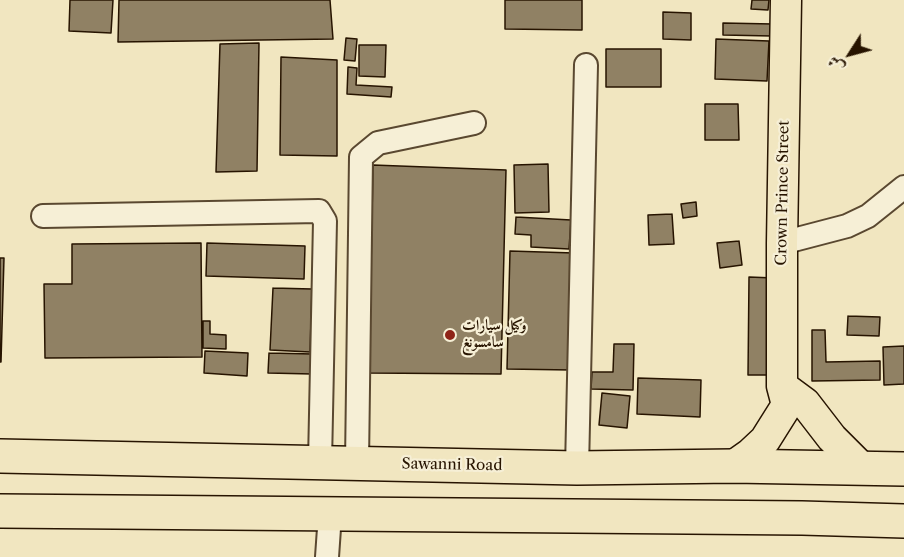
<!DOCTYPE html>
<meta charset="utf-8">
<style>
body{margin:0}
#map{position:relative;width:904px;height:557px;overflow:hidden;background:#f1e6c0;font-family:"Libre Caslon Text",Amiri,serif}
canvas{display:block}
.north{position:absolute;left:820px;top:24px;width:60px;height:60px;-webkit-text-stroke:4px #f6efd6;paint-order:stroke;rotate:234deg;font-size:16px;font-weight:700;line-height:24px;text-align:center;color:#271400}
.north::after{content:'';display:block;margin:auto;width:21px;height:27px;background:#271400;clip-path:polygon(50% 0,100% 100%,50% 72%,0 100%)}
</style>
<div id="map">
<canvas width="904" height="557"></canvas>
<div class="north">ش</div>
</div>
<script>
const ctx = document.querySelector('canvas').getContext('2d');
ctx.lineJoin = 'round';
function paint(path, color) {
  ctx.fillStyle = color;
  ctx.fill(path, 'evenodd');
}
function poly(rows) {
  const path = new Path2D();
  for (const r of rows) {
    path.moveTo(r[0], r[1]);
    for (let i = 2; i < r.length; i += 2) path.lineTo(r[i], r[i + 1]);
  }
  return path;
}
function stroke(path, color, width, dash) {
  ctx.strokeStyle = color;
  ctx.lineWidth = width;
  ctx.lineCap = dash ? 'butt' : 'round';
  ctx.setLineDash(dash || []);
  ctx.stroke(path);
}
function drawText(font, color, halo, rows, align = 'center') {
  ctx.font = font + ' "Libre Caslon Text",Amiri,serif';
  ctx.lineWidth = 4.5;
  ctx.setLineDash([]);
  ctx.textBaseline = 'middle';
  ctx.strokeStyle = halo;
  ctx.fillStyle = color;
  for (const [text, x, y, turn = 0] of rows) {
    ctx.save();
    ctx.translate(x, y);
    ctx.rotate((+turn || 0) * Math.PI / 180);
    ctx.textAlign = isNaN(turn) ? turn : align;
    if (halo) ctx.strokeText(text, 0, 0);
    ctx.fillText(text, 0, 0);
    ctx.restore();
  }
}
const building = poly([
 [70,0,113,0,111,33,69,31,70,0],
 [119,0,330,0,333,39,118,42,119,0],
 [505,0,582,0,582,30,505,29,505,0],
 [752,0,769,0,768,10,751,9,752,0],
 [663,12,691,13,691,40,663,39,663,12],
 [723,23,773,24,772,36,723,35,723,23],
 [346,38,357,39,355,61,344,60,346,38],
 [716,39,769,41,767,81,715,79,716,39],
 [259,43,257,171,216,172,220,44,259,43],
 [359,45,386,45,385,77,359,76,359,45],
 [606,49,661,49,661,87,606,87,606,49],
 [281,57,337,60,337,156,280,155,281,57],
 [348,67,357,68,356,85,392,87,391,97,347,94,348,67],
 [705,104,738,104,739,140,705,140,705,104],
 [548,164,549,212,515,213,514,165,548,164],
 [373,165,506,170,501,374,369,373,373,165],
 [696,202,697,216,683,218,681,204,696,202],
 [672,214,674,244,649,245,648,215,672,214],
 [516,217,571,220,569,249,531,247,531,235,515,234,516,217],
 [739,241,742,265,720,268,717,243,739,241],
 [201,243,202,357,45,358,44,284,72,284,72,244,201,243],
 [207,243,305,246,304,279,206,276,207,243],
 [510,251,574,253,571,370,507,369,510,251],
 [0,258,4,258,1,362,0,362,0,258],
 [749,277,774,278,773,375,748,375,749,277],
 [273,288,312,289,310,352,270,350,273,288],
 [848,316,880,317,879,336,847,335,848,316],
 [203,321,210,321,210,334,226,335,226,349,203,348,203,321],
 [812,330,825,330,826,362,880,361,880,380,812,381,812,330],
 [614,344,634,344,633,390,591,389,592,372,613,372,614,344],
 [904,346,904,384,884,385,883,347,904,346],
 [205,351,248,353,247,376,204,373,205,351],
 [269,353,313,354,312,374,268,373,269,353],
 [638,378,701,380,700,417,637,414,638,378],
 [602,393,630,396,627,428,599,425,602,393]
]);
paint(building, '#908164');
stroke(building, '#271400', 1.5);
const minor = poly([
 [43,216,319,211,325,221,320,462],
 [782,243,847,226,868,216,904,187],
 [357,463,361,157,378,143,474,123],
 [577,468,586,65],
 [327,557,330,514]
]);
const major = poly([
 [782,386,805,403,832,438,862,468],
 [733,466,750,454,765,440,787,405,782,386,782,243,786,0]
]);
const highway = poly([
 [0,456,577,468,733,466,904,469],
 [0,511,802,518,904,521]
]);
stroke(minor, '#5a4830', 26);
stroke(major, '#271400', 33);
stroke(highway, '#271400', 36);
stroke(minor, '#f6efd6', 22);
stroke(major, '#f1e6c0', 30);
stroke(highway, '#f1e6c0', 33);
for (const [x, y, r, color] of [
 [450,335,6,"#8f2418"]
]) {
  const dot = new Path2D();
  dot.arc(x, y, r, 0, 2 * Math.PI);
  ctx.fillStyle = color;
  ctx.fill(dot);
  stroke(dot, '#f6efd6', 2);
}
drawText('15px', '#271400', '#f6efd6', [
 ["Crown Prince Street",783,193,-89],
 ["Sawanni Road",452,465,1]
]);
drawText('bold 15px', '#271400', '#f6efd6', [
 ["وكيل سيارات",462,326],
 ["سامسونغ",462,343]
], 'left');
</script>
